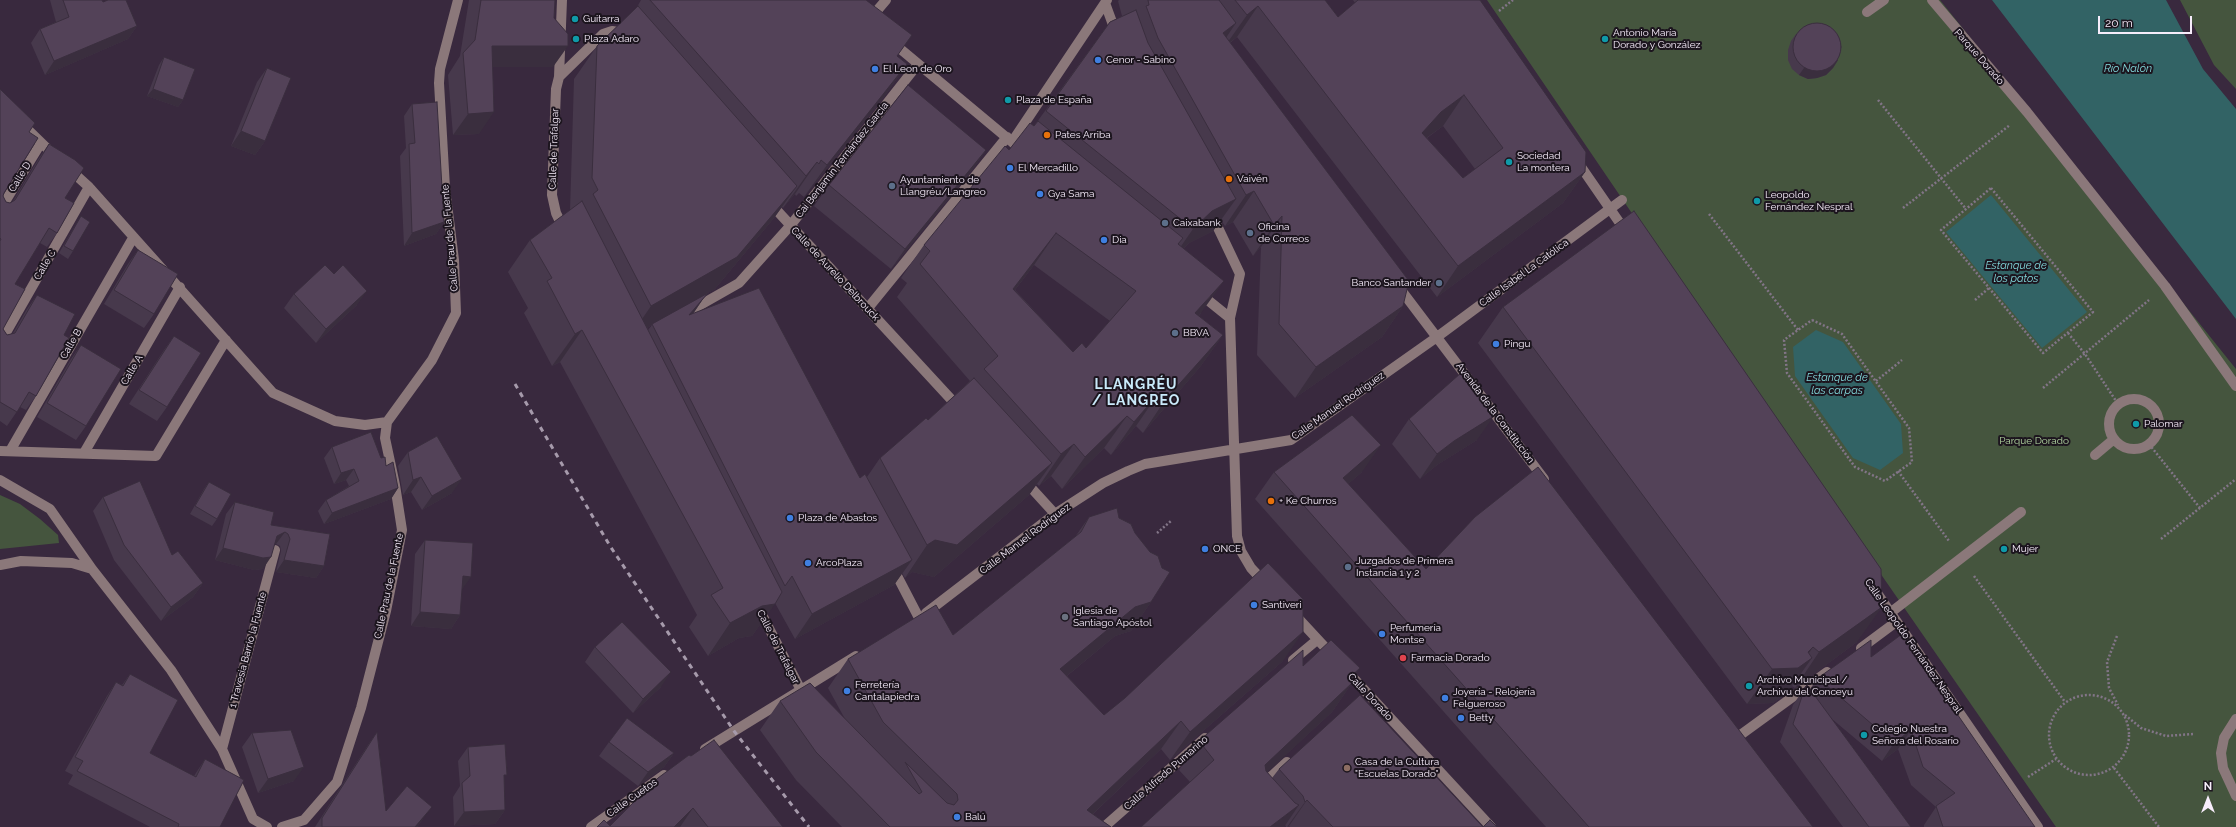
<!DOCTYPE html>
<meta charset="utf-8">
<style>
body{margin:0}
#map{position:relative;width:2236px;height:827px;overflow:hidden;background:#39293e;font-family:Raleway,sans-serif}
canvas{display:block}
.north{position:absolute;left:2188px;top:779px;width:40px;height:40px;-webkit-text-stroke:3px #1c151e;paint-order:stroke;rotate:0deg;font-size:11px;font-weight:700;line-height:16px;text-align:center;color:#f7edfb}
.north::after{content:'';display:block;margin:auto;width:14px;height:18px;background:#f7edfb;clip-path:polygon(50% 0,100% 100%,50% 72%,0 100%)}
.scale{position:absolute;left:2098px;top:16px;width:94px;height:18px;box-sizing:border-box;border:2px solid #f7edfb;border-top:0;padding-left:5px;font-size:12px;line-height:14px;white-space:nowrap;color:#f7edfb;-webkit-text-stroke:3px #1c151e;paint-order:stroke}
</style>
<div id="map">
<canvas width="2236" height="827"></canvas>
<div class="north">N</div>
<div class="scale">20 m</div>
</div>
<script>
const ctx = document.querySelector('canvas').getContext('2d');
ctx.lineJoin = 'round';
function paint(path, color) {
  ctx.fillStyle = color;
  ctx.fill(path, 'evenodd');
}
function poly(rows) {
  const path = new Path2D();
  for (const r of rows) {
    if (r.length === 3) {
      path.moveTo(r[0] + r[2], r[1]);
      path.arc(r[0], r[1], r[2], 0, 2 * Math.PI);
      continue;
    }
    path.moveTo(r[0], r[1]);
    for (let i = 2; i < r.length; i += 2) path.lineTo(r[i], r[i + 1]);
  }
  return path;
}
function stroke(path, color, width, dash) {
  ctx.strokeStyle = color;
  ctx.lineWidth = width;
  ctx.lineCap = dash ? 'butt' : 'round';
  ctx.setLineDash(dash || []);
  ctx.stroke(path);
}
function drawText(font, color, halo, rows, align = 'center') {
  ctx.font = font + ' Raleway,sans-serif';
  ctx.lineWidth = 4;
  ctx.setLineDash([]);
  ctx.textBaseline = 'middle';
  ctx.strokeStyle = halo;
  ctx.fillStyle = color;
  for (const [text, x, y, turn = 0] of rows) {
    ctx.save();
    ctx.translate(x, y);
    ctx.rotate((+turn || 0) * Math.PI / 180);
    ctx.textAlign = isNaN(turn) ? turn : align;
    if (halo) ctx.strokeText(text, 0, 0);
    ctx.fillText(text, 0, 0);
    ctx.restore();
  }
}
paint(poly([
 [1487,0,1940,0,2236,369,2236,827,2056,827,1682,287],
 [2180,0,2236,0,2236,89,2214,65],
 [0,495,20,504,40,519,58,535,59,543,0,549]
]), '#45553e');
paint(poly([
 [1992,0,2166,0,2203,69,2236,109,2236,319],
 [1991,195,2087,312,2042,348,1946,232],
 [1816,330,1843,342,1901,424,1903,453,1880,470,1853,458,1795,376,1793,347]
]), '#326365');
stroke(poly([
 [1499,11,1513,0],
 [1878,100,1966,209],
 [1991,188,2093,312,2043,353,1941,230,1991,188],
 [1903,208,2010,125],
 [1709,214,1798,330],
 [1975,300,1989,288],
 [1812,320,1842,334,1909,428,1912,462,1885,481,1855,467,1787,373,1784,340,1812,320],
 [2068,333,2085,354,2118,404],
 [1876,381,1902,360],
 [2043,388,2149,300],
 [2149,444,2200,508],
 [1898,471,1949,541],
 [1157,533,1171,521],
 [2161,539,2236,479],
 [1974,576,2065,702],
 [2117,636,2107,662,2109,688,2118,705],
 [2089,735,40],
 [2125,715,2141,728,2166,736,2193,734],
 [2114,768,2159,827],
 [2028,777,2056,759]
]), '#827587', 2.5, [2, 2]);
stroke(poly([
 [562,0,559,77,556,89,552,195,556,213,564,230],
 [1932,0,2027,112,2165,286,2236,386],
 [1105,3,1116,33],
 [1867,12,1884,0],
 [869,20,886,0],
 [892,42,1024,152],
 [559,77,603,34,612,31,618,32,623,37],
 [21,123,57,158],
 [1012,142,1107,0],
 [1577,161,1626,232],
 [68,168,89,187,273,393,335,421,365,425,387,422],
 [770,203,960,409],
 [0,210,41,143],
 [1211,213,1240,274,1230,318],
 [1398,286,1544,479],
 [1199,293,1230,318,1237,536,1241,551,1251,568,1265,583],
 [868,308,1007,137],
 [688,312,739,283,790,226,918,64],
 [0,343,89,187],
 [2134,424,25],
 [0,451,156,456,226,340],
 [10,451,133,238],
 [84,453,180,287],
 [2095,455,2114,439],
 [0,480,50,509,92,569,171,670,222,749,253,819,267,827],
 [1024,480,1055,514],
 [0,565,21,561,72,563,92,569],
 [892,566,919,618],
 [1875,590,2038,827],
 [758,607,804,696],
 [926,613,1055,514,1103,483,1128,471,1145,464,1291,440,1437,337,1622,200],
 [1890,613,2021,512],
 [1295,615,1333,656],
 [1861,648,1896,622],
 [1293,660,1317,640],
 [1344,668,1491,827],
 [2236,719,2224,738,2221,753,2223,768,2236,796],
 [1739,736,1827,672],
 [222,749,275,550],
 [705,749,856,656],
 [1262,785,1287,762],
 [282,827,304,820,337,782,361,708,386,611,402,530,395,485,385,438,387,422,432,360,456,313,454,260,445,188,439,83,440,69,458,0],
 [591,827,664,775],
 [1104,827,1205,738]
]), '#8b787a', 10);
stroke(poly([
 [515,384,610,546,734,731,809,827]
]), '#a69aab', 3, [5, 5]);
paint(poly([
 [50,0,102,0,103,2,137,26,128,39,45,75,31,43,40,29,56,22],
 [469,0,555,0,554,18,553,67,492,67,479,134,453,135,448,75,460,56],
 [641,0,866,0,897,56,907,64,884,97,804,197,799,193,796,196,795,194,783,208,782,207,774,218,714,290,707,293,693,314,860,478,867,477,880,458,928,420,970,381,897,297,907,283,901,278,924,245,1009,150,1034,126,1110,22,1122,16,1118,1,1119,0,1325,0,1338,17,1355,3,1353,0,1480,0,1585,172,1563,203,1437,297,1237,37,1230,43,1403,306,1382,337,1295,398,1257,355,1261,247,1253,256,1233,222,1225,226,1221,220,1213,231,1189,243,1184,248,1201,313,1199,316,1223,335,1200,367,1143,433,1136,426,1111,455,1104,448,1062,489,1051,476,1039,486,1037,484,1029,495,934,577,912,572,905,578,902,573,894,585,795,639,775,603,752,636,739,638,708,656,689,627,697,615,560,362,552,366,524,313,528,308,508,272,530,240,570,211,574,79,597,46,637,7],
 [1443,126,1475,169,1463,178,1427,138],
 [1034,265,1110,321,1086,348,1073,352,1015,290],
 [652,325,648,330,647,328],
 [1796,34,1838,60,1833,68,1826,75,1817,78,1808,79,1799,75,1792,69,1788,60,1788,50,1791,41],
 [164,57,183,100,178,107,147,96,159,65],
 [267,68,265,141,255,155,231,146,257,82],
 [0,89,29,132,4,193,3,196,6,202,10,203,13,201,39,158,49,144,65,198,57,233,47,247,40,243,15,284,3,329,7,335,13,333,27,309,37,295,64,335,36,396,26,410,20,407,7,426,0,421],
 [412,104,444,222,436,234,404,246,400,156,406,148,404,116],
 [986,150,972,170,891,269,814,206,829,185],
 [81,216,73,251,68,259,59,253,76,224],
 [138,250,154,314,144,328,104,304,128,264],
 [294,294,357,305,316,343,284,308],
 [1503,307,1857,642,1795,688,1792,686,1787,693,1773,703,1747,704,1478,343],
 [174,336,167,407,157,421,129,404,164,350],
 [81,345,86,426,76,440,37,417,71,359],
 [1409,419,1477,440,1437,465,1420,479,1392,444],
 [332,447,381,458,386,466,398,488,391,499,324,524,318,511,326,500,349,486,346,480,334,484,324,458],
 [408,452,452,493,422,510,411,492,403,495,398,466],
 [1274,472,1362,472,1348,484,1426,569,1813,827,1546,827,1255,499],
 [209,482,217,519,212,526,190,514,204,489],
 [103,497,172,555,203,583,193,597,161,621,114,560,93,511],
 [235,502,271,525,330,534,324,566,316,578,276,572,281,551,280,546,276,544,275,544,263,569,254,570,215,560,226,514],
 [1089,517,1119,518,1151,602,1131,631,1115,636,1067,676,1104,715,1283,661,1170,760,1161,749,1093,814,1111,827,842,827,796,780,760,730,780,701,845,719,828,688,848,659,953,635,1075,537],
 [425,540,462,590,460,615,451,629,411,626,415,554],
 [595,647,661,687,633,713,585,662],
 [1871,657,2035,827,1924,827,1924,825,1936,807,1911,785,1898,749,1882,761,1832,719,1911,827,1843,827,1780,742,1793,705,1805,687,1810,689,1818,678],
 [1303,666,1350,681,1352,683,1332,712,1267,772,1272,778,1279,769,1483,827,1290,827,1289,826,1288,827,1286,827,1285,825,1284,827,1141,827,1190,782,1179,770,1199,741],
 [130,674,150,753,194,776,205,759,220,827,150,827,68,784,73,775,65,771,107,696,116,682,122,685],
 [377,732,386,811,423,819,417,827,315,827,368,745],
 [252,733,294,781,258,793,242,747],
 [609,742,674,753,664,767,638,786,599,756],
 [468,747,504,779,505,810,495,824,454,826,453,797,460,786,458,761],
 [658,778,783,827,597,827,610,826]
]), '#47394c');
paint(poly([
 [1258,6,1237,37,1225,46,1247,15],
 [1236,23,1215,54,1223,33],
 [137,26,128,39,45,75,54,61],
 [492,46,568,46,553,67,477,67],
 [1838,60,1833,68,1826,75,1817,78,1808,79,1799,75,1804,68],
 [907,64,884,97,804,197,827,165],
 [153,89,183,100,178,107,147,96],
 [1464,95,1443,126,1419,143,1422,133,1441,112],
 [494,112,479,134,453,135,468,114],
 [241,131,265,141,255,155,231,146],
 [986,150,972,170,891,269,905,249],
 [817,162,795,194,783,208,806,176],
 [1585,172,1563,203,1437,297,1458,266],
 [797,186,774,218,714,290,707,293,690,318,689,315,707,294,629,338,651,306],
 [1254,191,1233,222,1225,226,1246,195],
 [1236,199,1213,231,1189,243,1170,262,1193,229,1212,211],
 [1282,216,1261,247,1253,256,1274,225],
 [444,222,436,234,404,246,412,233],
 [1056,233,1034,265,991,321,1013,289],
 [1224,281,1201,313,1172,346,1195,313],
 [367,291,357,305,316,343,326,329],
 [1403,306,1382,337,1295,398,1316,367],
 [582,330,560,362,552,366,575,334],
 [1223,335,1200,367,1143,433,1165,400],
 [1158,394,1136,426,1111,455,1134,422],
 [1127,416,1104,448,1062,489,1085,457],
 [1494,416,1477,440,1437,465,1420,479,1437,454,1454,441],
 [1074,444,1051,476,1039,486,1061,454],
 [1381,445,1362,472,1324,505,1343,478],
 [1052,463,1029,495,934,577,912,572,905,578,927,545],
 [354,469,346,480,334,484,341,473],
 [421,477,411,492,403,495,413,480],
 [462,479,452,493,422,510,432,496],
 [398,488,391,499,324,524,332,513],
 [285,532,276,544,269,548,277,536],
 [223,548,271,557,263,569,254,570,215,560],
 [284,560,324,566,316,578,276,572],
 [912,560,894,585,795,639,812,614],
 [463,576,471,577,461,591],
 [203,583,193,597,161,621,171,607],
 [1151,602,1131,631,1115,636,1040,698,1060,669,1135,607],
 [775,604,752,636,739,638,708,656,730,623,762,606],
 [1882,607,1857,642,1795,688,1819,652],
 [420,612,460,615,451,629,411,626],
 [1303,632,1283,661,1170,760,1190,732],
 [1813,647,1800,666,1812,658,1787,693,1773,703,1747,704,1772,669,1808,652],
 [1360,668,1342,693,1352,683,1332,712,1245,793,1265,765,1348,679],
 [671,672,661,687,633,713,643,699],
 [1181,721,1161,749,1079,827,1087,810],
 [1911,730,1898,749,1882,761,1894,743],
 [674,753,664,767,638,786,648,772],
 [304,767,294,781,258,793,268,779],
 [1307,800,1289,826,1287,827,1305,802],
 [1299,805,1284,827,1270,827],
 [432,807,417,827,415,827],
 [693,808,680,827,674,827],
 [505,810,495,824,454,826,464,812]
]), '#3a2e3e');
const building = poly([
 [63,0,102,0,103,2,108,0,126,0,137,26,54,61,40,29,69,17,63,0],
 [481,0,555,0,554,18,568,34,568,46,492,46,494,112,468,114,463,53,475,40,481,0],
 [650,0,866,0,912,35,897,56,907,64,827,165,821,160,819,164,817,162,806,176,650,0],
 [1148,0,1219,0,1236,23,1223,33,1409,281,1403,306,1316,367,1279,324,1282,216,1274,225,1254,191,1246,195,1158,38,1146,6,1149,5,1148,0],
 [1235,0,1325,0,1338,17,1358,0,1480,0,1586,152,1585,172,1458,266,1258,6,1247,15,1235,0],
 [1464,95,1503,148,1463,178,1422,133,1441,112,1464,95],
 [638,6,797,186,737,257,651,306,593,194,598,190,592,178,597,46,638,6],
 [1136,10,1148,43,1236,199,1212,211,1193,229,1046,111,1110,22,1136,10],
 [1817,47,24],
 [164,57,195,69,183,100,153,89,164,57],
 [267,68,291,78,265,141,241,131,267,68],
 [908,85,986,150,905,249,829,185,908,85],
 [0,89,35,123,29,132,38,138,4,193,3,196,6,202,10,203,15,200,49,144,75,160,84,168,65,198,74,203,57,233,49,228,15,284,25,289,3,329,7,335,15,333,37,295,75,314,64,335,69,338,36,396,29,392,17,412,0,402,0,241,1,239,0,238,0,89],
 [437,102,444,222,412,233,409,144,415,143,412,104,437,102],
 [1038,121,1183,238,1178,244,1224,281,1195,313,1223,335,1165,400,1158,394,1134,422,1127,416,1085,457,1074,444,1061,454,984,369,998,356,920,264,930,251,924,245,1005,146,1009,150,1030,123,1034,126,1038,121],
 [1056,233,1136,291,1086,348,1082,343,1073,352,1013,289,1056,233],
 [582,201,782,592,775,604,762,606,730,623,711,595,723,588,582,330,575,334,547,281,552,278,530,240,582,201],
 [1634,211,1881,569,1882,607,1819,652,1813,647,1808,652,1812,658,1798,668,1772,669,1503,307,1634,211],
 [81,216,90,222,73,251,64,246,81,216],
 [138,250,178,274,154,314,114,290,138,250],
 [325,265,334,274,343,265,367,291,326,329,294,294,325,265],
 [759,288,860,478,865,474,912,560,812,614,792,576,785,586,652,324,708,293,689,315,759,288],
 [174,336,201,353,167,407,139,390,174,336],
 [81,345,121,369,86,426,47,403,81,345],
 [1461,373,1494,416,1454,441,1437,454,1409,419,1461,373],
 [974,378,1052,463,957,545,935,540,927,545,880,458,926,418,928,420,974,378],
 [1352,415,1381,445,1343,478,1426,569,1475,517,1538,467,1813,827,1589,827,1274,472,1352,415],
 [371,432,381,458,385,457,386,466,393,462,398,488,332,513,326,500,359,481,354,469,341,473,332,447,371,432],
 [437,436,462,479,432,496,421,477,413,480,408,452,437,436],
 [140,481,172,555,178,551,203,583,171,607,124,545,103,497,140,481],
 [209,482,231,494,217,519,195,506,209,482],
 [235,502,274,512,271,525,330,534,324,566,284,560,290,539,288,534,285,532,277,536,271,557,263,558,223,548,235,502],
 [1117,508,1119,518,1131,524,1135,533,1150,552,1158,556,1162,568,1170,572,1151,602,1135,607,1060,669,1104,715,1125,698,1268,563,1303,599,1303,632,1190,732,1181,721,1087,810,1111,827,890,827,816,752,780,701,810,683,919,794,922,792,905,762,947,803,954,805,958,800,957,794,883,722,848,659,936,605,953,635,1081,532,1089,517,1117,508],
 [425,540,473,543,471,577,463,576,460,615,420,612,425,540],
 [622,622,671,672,643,699,595,647,622,622],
 [1902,634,2035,827,1943,827,1936,806,1955,793,1923,767,1911,730,1894,743,1818,678,1871,640,1871,657,1902,634],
 [1331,640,1360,668,1348,679,1352,683,1265,765,1266,771,1295,803,1299,805,1270,827,1141,827,1214,760,1199,741,1303,650,1303,666,1331,640],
 [130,674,178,700,150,753,196,777,205,759,244,780,220,827,178,827,179,824,77,771,83,761,75,757,116,682,123,686,130,674],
 [1807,685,1911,827,1869,827,1793,724,1805,687,1807,685],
 [1360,695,1483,827,1333,827,1307,800,1305,802,1303,796,1279,769,1360,695],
 [627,718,674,753,648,772,609,742,627,718],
 [291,730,304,767,268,779,252,733,291,730],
 [377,732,386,811,407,786,432,807,415,827,322,827,322,818,377,732],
 [714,740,783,827,708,827,693,808,674,827,597,827,604,820,610,826,658,778,689,755,691,756,714,740],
 [505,744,507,775,504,775,505,810,464,812,462,783,470,776,468,747,505,744],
 [1490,820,1497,827,1483,827,1490,820]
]);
paint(building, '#534258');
stroke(building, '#3a2e3e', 1);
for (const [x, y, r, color] of [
 [575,19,4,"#0f9aa8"],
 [576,39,4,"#0f9aa8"],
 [1605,39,4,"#0f9aa8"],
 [1098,60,4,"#3f7fe0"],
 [875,69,4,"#3f7fe0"],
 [1008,100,4,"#0f9aa8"],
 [1047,135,4,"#e8710a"],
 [1509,162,4,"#0f9aa8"],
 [1010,168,4,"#3f7fe0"],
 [1229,179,4,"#e8710a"],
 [892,186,4,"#5c6f8a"],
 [1040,194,4,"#3f7fe0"],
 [1757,201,4,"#0f9aa8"],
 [1165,223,4,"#5c6f8a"],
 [1250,233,4,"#5c6f8a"],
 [1104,240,4,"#3f7fe0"],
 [1439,283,4,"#5c6f8a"],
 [1175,333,4,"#5c6f8a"],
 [1496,344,4,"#3f7fe0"],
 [2136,424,4,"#0f9aa8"],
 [1271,501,4,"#e8710a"],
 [790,518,4,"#3f7fe0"],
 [1205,549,4,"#3f7fe0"],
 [2004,549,4,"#0f9aa8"],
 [808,563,4,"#3f7fe0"],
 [1348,567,4,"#5c6f8a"],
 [1254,605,4,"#3f7fe0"],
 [1065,617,4,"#6b7280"],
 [1382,634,4,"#3f7fe0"],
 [1403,658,4,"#e0444e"],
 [1749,686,4,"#0f9aa8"],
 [847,691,4,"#3f7fe0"],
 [1445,698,4,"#3f7fe0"],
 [1461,718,4,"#3f7fe0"],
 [1864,735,4,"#0f9aa8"],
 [1347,768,4,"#8d6e63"],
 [957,817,4,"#3f7fe0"]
]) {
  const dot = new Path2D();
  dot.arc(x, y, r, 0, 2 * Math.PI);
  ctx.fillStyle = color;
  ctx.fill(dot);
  stroke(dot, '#1c151e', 1.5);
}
drawText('10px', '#f7edfb', '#1c151e', [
 ["Guitarra",583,19],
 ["Antonio María",1613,33],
 ["Dorado y González",1613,45],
 ["Plaza Adaro",584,39],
 ["Cenor - Sabino",1106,60],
 ["El Leon de Oro",883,69],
 ["Plaza de España",1016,100],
 ["Pates Arriba",1055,135],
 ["Sociedad",1517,156],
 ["La montera",1517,168],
 ["El Mercadillo",1018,168],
 ["Vaivén",1237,179],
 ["Ayuntamiento de",900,180],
 ["Llangréu/Langreo",900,192],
 ["Gya Sama",1048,194],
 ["Leopoldo",1765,195],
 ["Fernández Nespral",1765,207],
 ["Caixabank",1173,223],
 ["Oficina",1258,227],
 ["de Correos",1258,239],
 ["Dia",1112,240],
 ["Banco Santander",1431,283,"right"],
 ["BBVA",1183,333],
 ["Pingu",1504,344],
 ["Palomar",2144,424],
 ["+ Ke Churros",1279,501],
 ["Plaza de Abastos",798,518],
 ["ONCE",1213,549],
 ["Mujer",2012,549],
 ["Juzgados de Primera",1356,561],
 ["Instancia 1 y 2",1356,573],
 ["ArcoPlaza",816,563],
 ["Santiveri",1262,605],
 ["Iglesia de",1073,611],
 ["Santiago Apóstol",1073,623],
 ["Perfumería",1390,628],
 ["Montse",1390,640],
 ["Farmacia Dorado",1411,658],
 ["Archivo Municipal /",1757,680],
 ["Archivu del Conceyu",1757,692],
 ["Ferretería",855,685],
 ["Cantalapiedra",855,697],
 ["Joyería - Relojería",1453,692],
 ["Felgueroso",1453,704],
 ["Betty",1469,718],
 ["Colegio Nuestra",1872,729],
 ["Señora del Rosario",1872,741],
 ["Casa de la Cultura",1355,762],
 ["\"Escuelas Dorado\"",1355,774],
 ["Balú",965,817]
], 'left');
drawText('10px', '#f7edfb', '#1c151e', [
 ["Parque Dorado",1979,57,49],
 ["Calle de Trafalgar",554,149,-88],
 ["Cai Benjamin Fernández García",842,160,-52],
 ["Calle D",20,177,-59],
 ["Calle Prau de la Fuente",450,238,-95],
 ["Calle C",45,265,-60],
 ["Calle Isabel La Católica",1524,273,-36],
 ["Calle de Aurelio Delbrouck",835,274,47],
 ["Calle B",71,344,-60],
 ["Calle A",132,370,-60],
 ["Calle Manuel Rodríguez",1338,406,-35],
 ["Avenida de la Constitución",1495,413,53],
 ["Calle Manuel Rodríguez",1025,539,-37],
 ["Calle Prau de la Fuente",389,586,-78],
 ["Calle Leopoldo Fernández Nespral",1913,646,55],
 ["Calle de Trafalgar",778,647,63],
 ["1 Travesia Barrio la Fuente",248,650,-75],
 ["Calle Dorado",1370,697,47],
 ["Calle Alfredo Pumarino",1166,773,-41],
 ["Calle Cuetos",632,798,-35]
]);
drawText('10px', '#b6daa4', '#1c151e', [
 ["Parque Dorado",2034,441]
]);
drawText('italic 11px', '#83d9dc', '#1c151e', [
 ["Río Nalón",2128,69],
 ["Estanque de",2016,266],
 ["los patos",2016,279],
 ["Estanque de",1837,378],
 ["las carpas",1837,391]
]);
ctx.letterSpacing = '1px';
drawText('bold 14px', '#c9e9f9', '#1c151e', [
 ["LLANGRÉU",1136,385],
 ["/ LANGREO",1136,401]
]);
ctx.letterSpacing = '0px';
</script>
